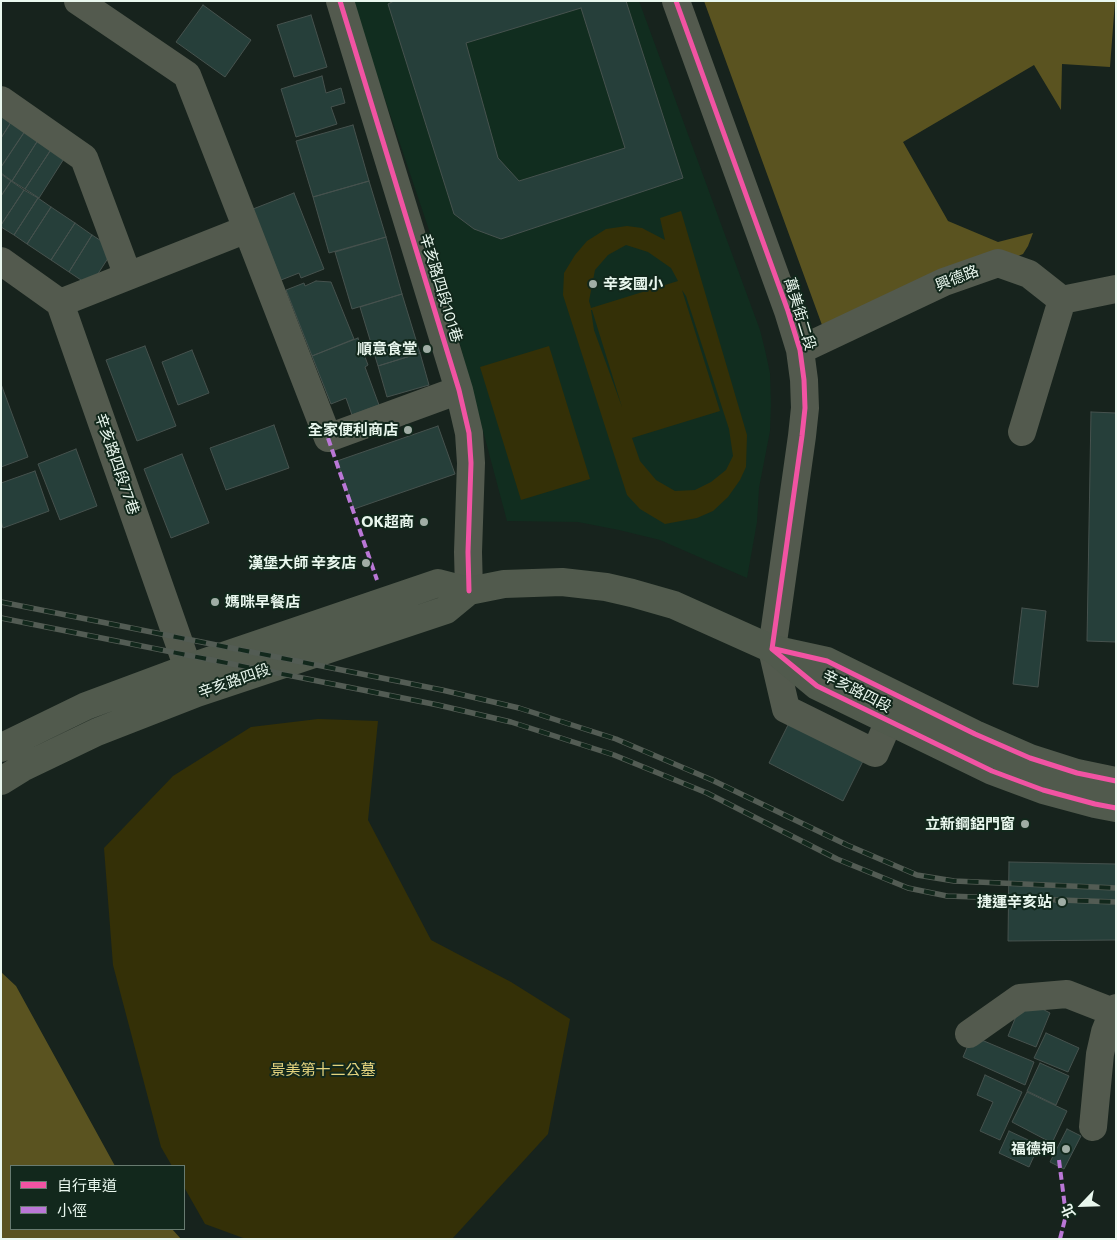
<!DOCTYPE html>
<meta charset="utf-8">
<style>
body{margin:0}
#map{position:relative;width:1117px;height:1240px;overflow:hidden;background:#17231d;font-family:Commissioner,"Noto Sans TC",sans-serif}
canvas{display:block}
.frame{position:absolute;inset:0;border:2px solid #e9f7ee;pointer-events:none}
.legend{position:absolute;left:10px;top:1165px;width:175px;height:65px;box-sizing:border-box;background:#12281c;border:1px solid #687b70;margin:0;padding:6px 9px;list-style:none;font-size:15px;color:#e9f7ee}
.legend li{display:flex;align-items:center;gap:10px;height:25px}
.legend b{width:25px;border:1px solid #687b70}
.north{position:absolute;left:1057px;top:1180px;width:50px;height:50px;-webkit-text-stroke:4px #12281c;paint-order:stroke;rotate:246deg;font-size:14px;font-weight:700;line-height:20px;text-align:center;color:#e9f7ee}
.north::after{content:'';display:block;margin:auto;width:18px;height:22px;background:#e9f7ee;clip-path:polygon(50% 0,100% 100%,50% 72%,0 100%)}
</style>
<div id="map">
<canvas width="1117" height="1240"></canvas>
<div class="frame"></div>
<ul class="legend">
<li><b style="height:6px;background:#f153a3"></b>自行車道</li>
<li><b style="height:6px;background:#ba77d6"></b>小徑</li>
</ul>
<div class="north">北</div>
</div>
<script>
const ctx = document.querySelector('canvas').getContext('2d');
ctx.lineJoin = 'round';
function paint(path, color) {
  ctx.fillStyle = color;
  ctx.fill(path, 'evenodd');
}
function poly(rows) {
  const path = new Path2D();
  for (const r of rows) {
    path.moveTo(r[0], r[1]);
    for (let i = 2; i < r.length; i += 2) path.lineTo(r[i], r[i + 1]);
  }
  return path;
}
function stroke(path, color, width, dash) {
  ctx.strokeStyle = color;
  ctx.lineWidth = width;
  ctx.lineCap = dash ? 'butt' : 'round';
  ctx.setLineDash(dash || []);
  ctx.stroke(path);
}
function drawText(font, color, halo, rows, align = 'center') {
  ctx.font = font + ' Commissioner,"Noto Sans TC",sans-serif';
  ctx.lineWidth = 4;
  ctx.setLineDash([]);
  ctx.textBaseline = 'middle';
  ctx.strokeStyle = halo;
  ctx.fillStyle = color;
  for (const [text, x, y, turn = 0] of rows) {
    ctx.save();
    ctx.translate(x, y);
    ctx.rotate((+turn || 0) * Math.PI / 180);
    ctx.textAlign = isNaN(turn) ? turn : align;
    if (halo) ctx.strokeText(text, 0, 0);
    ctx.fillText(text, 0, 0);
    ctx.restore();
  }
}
paint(poly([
 [352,1,639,1,760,330,765,350,770,373,771,404,770,431,759,488,757,522,747,578,660,540,619,530,578,522,507,521,432,239]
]), '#112d1f');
paint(poly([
 [681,211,747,435,746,467,740,480,728,497,713,511,697,518,665,524,640,509,627,495,563,295,564,273,575,255,587,241,606,229,627,226,642,228,665,240,660,218],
 [626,245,648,252,671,268,678,281,591,308,589,301,595,270,608,255],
 [682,290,686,296,729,429,733,456,726,470,711,482,695,490,675,491,656,480,640,461,632,438,720,411],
 [591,310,592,310,622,407,594,330],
 [549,346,590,479,521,500,480,367],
 [318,719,378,721,368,820,431,940,511,982,570,1019,548,1134,452,1239,246,1239,205,1224,184,1187,184,1166,172,1166,161,1147,113,965,104,848,173,776,251,727]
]), '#343007');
paint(poly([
 [704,1,1115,1,1110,67,1062,64,1061,110,1034,65,903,142,948,221,998,242,1033,233,1028,246,1023,254,1016,257,822,325],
 [1,972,16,986,115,1166,11,1166,11,1229,172,1229,181,1239,1,1239]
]), '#5a5320');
const building = poly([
 [394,1,626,1,683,178,501,239,474,229,454,214,388,4,394,1],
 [581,8,625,148,519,181,498,158,466,43,581,8],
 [203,5,251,40,225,77,176,42,203,5],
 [311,15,327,67,294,77,277,25,311,15],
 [322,76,326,93,341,88,345,103,331,107,337,124,296,137,281,89,322,76],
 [1,111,13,119,1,138,1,111],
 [13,119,27,128,1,167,1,138,13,119],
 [353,125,369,181,313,197,296,141,353,125],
 [27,128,40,137,12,181,1,173,1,167,27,128],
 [40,137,54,145,25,189,12,181,40,137],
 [54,145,67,154,39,198,25,189,54,145],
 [1,174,11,181,1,196,1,174],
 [11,181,24,190,1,225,1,196,11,181],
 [369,181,386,237,329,253,313,197,369,181],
 [24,190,38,198,14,235,1,227,1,225,24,190],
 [294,193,324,269,301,278,299,273,281,280,253,209,294,193],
 [38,198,51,207,27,244,14,235,38,198],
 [51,207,75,223,51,260,27,244,51,207],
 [75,223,92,235,69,272,51,260,75,223],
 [92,235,114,249,90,286,69,272,92,235],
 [386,237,402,294,352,309,335,252,386,237],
 [316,281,331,282,354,339,312,356,286,290,304,283,305,286,316,281],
 [402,294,420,353,378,366,360,307,402,294],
 [358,338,368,365,365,367,379,405,352,415,346,398,331,404,312,356,358,338],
 [145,346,176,426,137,441,106,360,145,346],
 [192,350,209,393,178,405,162,362,192,350],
 [420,353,429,385,387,397,378,366,420,353],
 [1,384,28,457,1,467,1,384],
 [1091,412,1116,413,1116,642,1087,641,1091,412],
 [274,425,289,468,226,490,210,448,274,425],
 [438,426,455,474,354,509,337,461,438,426],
 [76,449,97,506,60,520,38,464,76,449],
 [182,454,209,523,171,538,144,469,182,454],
 [35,471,49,511,3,528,1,521,1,483,35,471],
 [1022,608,1046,611,1038,687,1013,684,1022,608],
 [792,717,866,755,843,801,769,763,792,717],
 [1009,862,1116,864,1116,940,1008,941,1009,862],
 [1023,999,1050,1013,1036,1047,1008,1036,1023,999],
 [1046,1033,1079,1048,1068,1072,1034,1058,1046,1033],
 [972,1036,1034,1062,1025,1085,963,1057,972,1036],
 [1040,1063,1069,1076,1056,1105,1027,1091,1040,1063],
 [985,1075,1022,1092,1000,1140,980,1131,993,1102,977,1095,985,1075],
 [1027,1092,1067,1111,1052,1143,1012,1122,1027,1092],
 [1067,1129,1081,1136,1064,1169,1050,1162,1067,1129],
 [1009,1131,1039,1145,1029,1167,999,1153,1009,1131]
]);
paint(building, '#263f3a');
stroke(building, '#46524e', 1);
stroke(poly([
 [78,1,187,75,247,229],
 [340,1,459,390,469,433,471,463,468,552,469,591],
 [676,1,788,311,800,350,804,380,805,408,802,436,772,649,786,709,875,753,889,721],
 [1,100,84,158,128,276],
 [1,261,60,303,196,691],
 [60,303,247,229,328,438,459,390],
 [800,350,944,282,998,263,1029,274,1062,300,1116,289],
 [1022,432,1062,300],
 [969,1034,1020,998,1067,994,1113,1012],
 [1093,1127,1100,1054,1105,1032,1113,1012,1116,1008]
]), '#535a4e', 28);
stroke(poly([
 [775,651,817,686,992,771,1043,790,1095,804,1116,808],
 [1,748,10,743,86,706,188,668,438,583,469,591,504,584,562,582,606,587,632,593,674,605,772,649,827,661,975,734,1030,758,1077,773,1116,781],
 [1,781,22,768,97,732,197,693,446,610,469,591]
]), '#515a4d', 28);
const rail = poly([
 [1,602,442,690,519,708,616,739,712,780,847,845,917,875,954,881,1116,888],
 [1,618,438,705,511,722,614,755,707,793,837,859,908,888,947,896,1116,902]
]);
stroke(rail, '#535c54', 5.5);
stroke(rail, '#12281c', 4, [11]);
stroke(poly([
 [328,438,377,580],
 [1059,1160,1066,1215,1060,1239]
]), '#ba77d6', 4, [8, 4]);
stroke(poly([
 [340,1,459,390,469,433,471,463,468,552,469,591],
 [676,1,788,311,800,350,804,380,805,408,802,436,772,649],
 [772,649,817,686,992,771,1043,790,1095,804,1116,808],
 [775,649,827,661,975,734,1030,758,1077,773,1116,781]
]), '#f153a3', 5);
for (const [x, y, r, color] of [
 [593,284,5,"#a0ada5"],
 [427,349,5,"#a0ada5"],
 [408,430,5,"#a0ada5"],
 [424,522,5,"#a0ada5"],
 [366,563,5,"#a0ada5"],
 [215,602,5,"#a0ada5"],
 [1025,824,5,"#a0ada5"],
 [1062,902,5,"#a0ada5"],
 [1066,1149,5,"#a0ada5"]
]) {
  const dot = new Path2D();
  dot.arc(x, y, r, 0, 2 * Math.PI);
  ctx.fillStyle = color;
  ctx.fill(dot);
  stroke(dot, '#12281c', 2);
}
drawText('15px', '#e9f7ee', '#12281c', [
 ["興德路",957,278,-21],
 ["辛亥路四段101巷",441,288,73],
 ["萬美街二段",800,314,73],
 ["辛亥路四段77巷",117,464,71],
 ["辛亥路四段",234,681,-19],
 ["辛亥路四段",857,691,27]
]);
drawText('bold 15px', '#e9f7ee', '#12281c', [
 ["辛亥國小",603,284,"left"],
 ["順意食堂",417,349],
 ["全家便利商店",398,430],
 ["OK超商",414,522],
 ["漢堡大師 辛亥店",356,563],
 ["媽咪早餐店",225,602,"left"],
 ["立新鋼鋁門窗",1015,824],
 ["捷運辛亥站",1052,902],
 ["福德祠",1056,1149]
], 'right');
drawText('15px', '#e4d47e', '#12281c', [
 ["景美第十二公墓",323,1070]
]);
</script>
